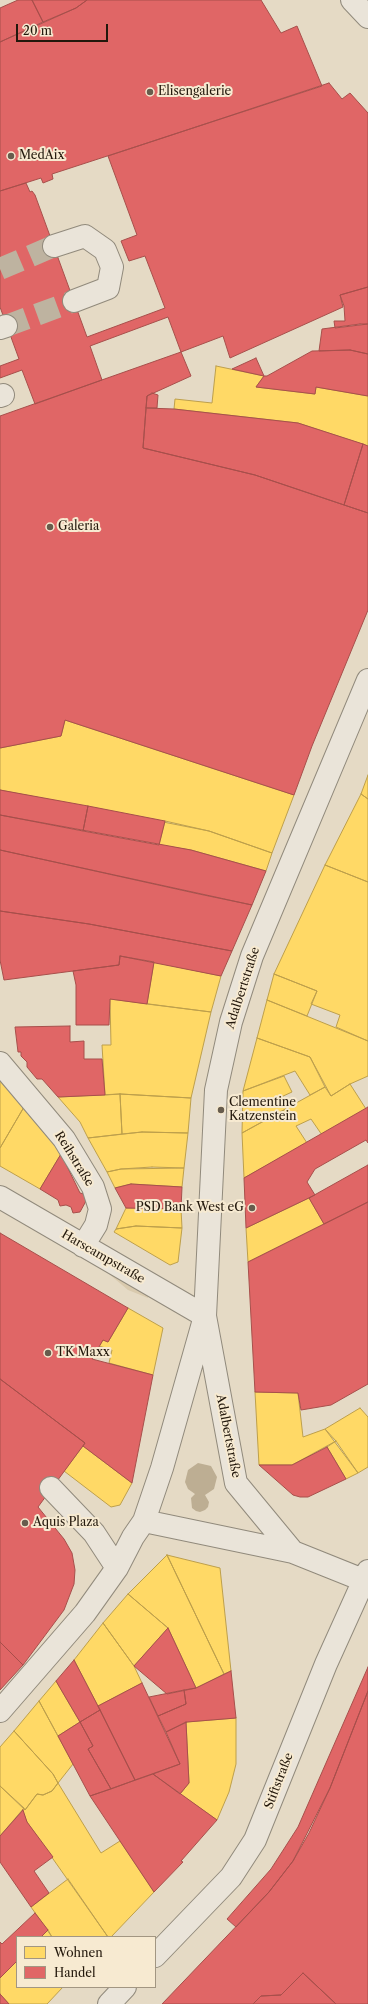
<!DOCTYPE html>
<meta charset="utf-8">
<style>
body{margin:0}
#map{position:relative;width:368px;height:2004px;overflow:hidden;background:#e5dac5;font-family:"Libre Caslon Text",serif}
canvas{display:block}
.legend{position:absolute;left:16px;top:1936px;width:140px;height:52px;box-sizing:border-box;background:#f7ead1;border:1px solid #a29682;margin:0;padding:5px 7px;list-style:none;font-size:12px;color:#23180c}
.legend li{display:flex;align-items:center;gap:8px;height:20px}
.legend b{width:20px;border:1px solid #a29682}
.scale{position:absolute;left:16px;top:24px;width:92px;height:18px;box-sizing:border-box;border:2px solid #23180c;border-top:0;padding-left:5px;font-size:12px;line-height:14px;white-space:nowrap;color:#23180c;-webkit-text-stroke:3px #f7ead1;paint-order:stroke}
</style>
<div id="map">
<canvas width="368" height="2004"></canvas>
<ul class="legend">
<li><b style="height:11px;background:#ffd966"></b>Wohnen</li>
<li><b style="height:11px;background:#e06666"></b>Handel</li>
</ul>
<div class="scale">20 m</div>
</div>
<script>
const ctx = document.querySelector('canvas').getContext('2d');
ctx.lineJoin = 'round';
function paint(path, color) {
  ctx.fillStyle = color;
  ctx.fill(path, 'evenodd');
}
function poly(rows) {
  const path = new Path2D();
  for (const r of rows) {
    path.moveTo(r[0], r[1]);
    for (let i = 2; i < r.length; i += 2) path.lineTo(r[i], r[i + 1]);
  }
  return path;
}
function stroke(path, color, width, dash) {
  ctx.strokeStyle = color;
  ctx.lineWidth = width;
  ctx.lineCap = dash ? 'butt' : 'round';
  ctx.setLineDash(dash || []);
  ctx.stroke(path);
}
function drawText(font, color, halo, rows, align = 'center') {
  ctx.font = font + ' "Libre Caslon Text",serif';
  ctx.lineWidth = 4;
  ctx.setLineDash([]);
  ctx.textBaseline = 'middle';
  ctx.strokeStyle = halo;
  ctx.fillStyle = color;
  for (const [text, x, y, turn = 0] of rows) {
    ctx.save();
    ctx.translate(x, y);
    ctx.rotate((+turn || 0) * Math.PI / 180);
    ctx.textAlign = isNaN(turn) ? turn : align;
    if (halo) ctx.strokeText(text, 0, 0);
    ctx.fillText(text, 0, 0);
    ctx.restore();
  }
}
paint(poly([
 [123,1257,150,1281,148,1298,128,1290,109,1274]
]), '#d9caae');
paint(poly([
 [198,1463,211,1466,217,1477,214,1489,205,1495,209,1502,208,1507,205,1510,200,1512,196,1511,192,1508,191,1498,195,1494,188,1489,185,1482,188,1470]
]), '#bdae93');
const homes = poly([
 [216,366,264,376,256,387,315,394,316,387,368,396,368,446,298,423,174,409,175,399,212,403,216,366],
 [65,720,294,795,272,853,209,831,0,790,0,748,61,736,65,720],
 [368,775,368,799,361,794,368,775],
 [361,794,368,799,368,882,325,865,361,794],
 [165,821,209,831,272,853,266,871,191,850,159,845,165,821],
 [325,865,368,882,368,1041,336,1027,340,1015,311,1004,317,991,274,974,325,865],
 [154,962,221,976,211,1012,147,1004,154,962],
 [274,974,317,991,307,1016,267,1000,274,974],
 [110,999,211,1012,191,1098,120,1094,105,1095,102,1045,111,1045,110,999],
 [267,1000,368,1041,368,1076,350,1084,331,1096,310,1057,257,1038,267,1000],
 [257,1038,310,1057,325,1087,310,1095,295,1071,243,1091,257,1038],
 [284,1076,292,1092,281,1097,288,1108,242,1133,243,1091,284,1076],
 [0,1081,24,1107,0,1148,0,1081],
 [350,1084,366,1109,322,1135,311,1119,296,1126,307,1143,244,1178,242,1133,325,1087,331,1096,350,1084],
 [120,1094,122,1134,88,1138,80,1122,58,1097,120,1094],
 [120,1094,191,1098,188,1133,142,1132,122,1134,120,1094],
 [24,1107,52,1138,61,1154,40,1189,0,1166,0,1148,24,1107],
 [142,1132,188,1133,184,1168,121,1169,107,1172,88,1138,142,1132],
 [152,1167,184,1168,182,1187,131,1184,115,1188,107,1172,121,1169,152,1167],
 [309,1198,324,1224,248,1262,246,1228,309,1198],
 [126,1208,181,1209,182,1228,136,1226,116,1229,126,1208],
 [136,1226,182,1228,178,1262,170,1265,114,1232,116,1229,136,1226],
 [128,1308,163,1328,153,1375,109,1363,112,1350,99,1346,103,1340,108,1342,128,1308],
 [255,1392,298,1393,303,1437,325,1429,336,1441,292,1465,259,1465,255,1392],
 [360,1408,368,1417,368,1467,358,1473,325,1429,360,1408],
 [336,1441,358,1473,346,1479,327,1447,336,1441],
 [83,1446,132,1483,120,1505,111,1507,64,1471,83,1446],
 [167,1555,224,1674,196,1688,168,1628,128,1594,167,1555],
 [167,1555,220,1568,231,1671,224,1674,167,1555],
 [128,1594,168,1628,134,1666,103,1623,128,1594],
 [103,1623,134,1666,142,1683,98,1706,74,1660,103,1623],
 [56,1681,80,1722,58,1736,39,1701,56,1681],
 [39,1701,73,1764,58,1783,53,1774,14,1731,39,1701],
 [236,1718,236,1764,229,1792,217,1820,180,1794,189,1783,186,1722,236,1718],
 [14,1731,53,1774,58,1783,52,1791,43,1795,37,1794,25,1810,0,1786,0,1747,14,1731],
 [58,1783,101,1853,120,1841,154,1892,111,1937,108,1937,27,1822,22,1810,24,1808,25,1810,37,1794,43,1795,52,1791,58,1783],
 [0,1786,24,1808,0,1836,0,1786],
 [68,1879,108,1937,52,1937,31,1907,68,1879],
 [48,1930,52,1937,41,1937,48,1930],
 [17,1961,17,1987,63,1987,47,2004,9,2004,0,1994,0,1978,17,1961]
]);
paint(homes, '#ffd966');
stroke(homes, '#bd9f4b', 1);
const shops = poly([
 [18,0,32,0,43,22,0,42,0,8,18,0],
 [32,0,87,0,76,8,43,22,32,0],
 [87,0,261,0,281,33,297,26,322,86,52,174,53,179,43,183,41,178,0,191,0,42,76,8,87,0],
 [329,83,342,99,350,93,368,113,368,287,340,295,343,307,230,358,223,336,181,352,168,317,90,346,102,380,35,404,22,370,0,378,0,366,19,359,0,307,0,191,26,183,30,192,32,191,35,195,87,337,165,308,145,256,129,261,121,241,137,235,108,156,329,83],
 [368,287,368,324,335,328,334,321,345,321,344,306,340,295,368,287],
 [360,324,368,324,368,354,350,350,319,351,322,329,360,324],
 [350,350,368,354,368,396,316,387,315,394,256,387,264,376,267,376,312,351,350,350],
 [181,352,191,376,147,396,143,448,255,475,368,513,368,610,312,746,294,795,65,720,61,736,0,748,0,416,181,352],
 [256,358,264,376,232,369,256,358],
 [152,393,158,395,157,408,146,408,147,396,152,393],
 [146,408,174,409,298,423,363,444,344,505,255,475,143,448,146,408],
 [363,444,368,446,368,513,344,505,363,444],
 [0,790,88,806,83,831,0,815,0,790],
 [88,806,165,821,159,845,83,831,88,806],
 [0,815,191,850,266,871,252,905,0,850,0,815],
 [0,850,199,894,252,905,232,951,89,924,0,911,0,850],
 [0,911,89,924,232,951,221,976,120,956,119,965,4,980,0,960,0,911],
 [120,956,154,962,147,1004,110,999,109,1025,76,1025,76,985,73,971,119,965,120,956],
 [70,1026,70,1042,84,1041,84,1059,102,1059,105,1095,58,1097,42,1079,37,1079,27,1067,27,1062,21,1056,21,1052,18,1052,15,1027,70,1026],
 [368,1107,368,1143,366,1140,315,1169,307,1182,315,1195,246,1228,244,1178,368,1107],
 [61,1154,80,1193,84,1194,86,1201,80,1212,73,1213,71,1207,66,1205,60,1206,58,1200,40,1189,61,1154],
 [368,1165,368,1202,324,1224,309,1198,368,1165],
 [131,1184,182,1187,181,1209,126,1208,115,1188,131,1184],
 [368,1202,368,1384,331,1405,301,1410,298,1393,255,1392,248,1262,368,1202],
 [0,1233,128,1308,108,1342,103,1340,92,1359,153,1375,132,1483,83,1446,85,1443,0,1379,0,1233],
 [0,1379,85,1443,38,1507,64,1539,72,1553,75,1570,74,1584,64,1610,23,1665,0,1642,0,1379],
 [327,1447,346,1479,308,1497,300,1497,293,1495,259,1465,292,1465,327,1447],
 [168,1628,196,1688,167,1694,134,1666,168,1628],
 [0,1642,23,1665,0,1690,0,1642],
 [74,1660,100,1710,80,1722,56,1681,74,1660],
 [368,1667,368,1691,330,1788,309,1833,293,1861,269,1892,236,1927,227,1919,271,1869,298,1827,368,1667],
 [231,1671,236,1718,187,1722,166,1732,158,1716,186,1704,184,1690,196,1688,231,1671],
 [142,1683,180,1764,135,1780,98,1706,142,1683],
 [184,1690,186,1704,158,1716,149,1697,184,1690],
 [368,1691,368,2004,336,2004,303,1973,281,1995,261,1996,253,2004,162,2004,269,1892,293,1861,330,1788,368,1691],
 [100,1710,135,1780,111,1789,88,1749,93,1746,80,1722,100,1710],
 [80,1722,93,1746,88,1749,111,1789,90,1796,58,1736,80,1722],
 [186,1722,189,1783,180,1794,153,1774,180,1764,166,1732,186,1722],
 [153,1774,217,1820,181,1861,183,1862,154,1892,90,1796,153,1774],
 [23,1810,27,1822,53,1857,34,1871,49,1893,31,1907,0,1862,0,1836,23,1810],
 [35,1913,48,1930,41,1937,17,1937,17,1961,0,1978,0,1942,2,1944,35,1913],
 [303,1973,336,2004,253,2004,261,1996,281,1995,303,1973],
 [0,1994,9,2004,0,2004,0,1994]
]);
paint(shops, '#e06666');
stroke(shops, '#a74f4b', 1);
stroke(poly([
 [0,269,54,246],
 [6,326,74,301]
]), '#beb3a0', 22, [22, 11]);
const minor = poly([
 [352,0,368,17],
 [54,246,85,236,105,250,112,267,108,288,74,301],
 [0,328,6,326],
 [0,396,3,395],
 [0,1063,64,1139,93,1187,100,1209,96,1225,83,1246],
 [0,1197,205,1316,236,1483,293,1552],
 [51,1488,94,1533,117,1568],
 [144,1521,293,1552,368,1582],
 [0,1711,85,1613,117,1568,133,1537,144,1521,162,1468,205,1316,216,1090,231,1022,252,956,368,680],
 [155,1956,231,1877,255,1840,326,1664,368,1571],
 [109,2004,125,1987]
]);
stroke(minor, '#918a7c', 24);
stroke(minor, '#eae4d9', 22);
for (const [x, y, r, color] of [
 [150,92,4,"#675c4d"],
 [11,156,4,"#675c4d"],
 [50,527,4,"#675c4d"],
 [221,1110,4,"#675c4d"],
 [252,1208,4,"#675c4d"],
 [48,1353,4,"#675c4d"],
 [25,1523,4,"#675c4d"]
]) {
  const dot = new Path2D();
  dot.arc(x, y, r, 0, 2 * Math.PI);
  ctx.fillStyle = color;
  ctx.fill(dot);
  stroke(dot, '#f7ead1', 1.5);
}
drawText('12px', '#23180c', '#f7ead1', [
 ["Elisengalerie",158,92],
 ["MedAix",19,156],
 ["Galeria",58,527],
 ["Clementine",229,1103],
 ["Katzenstein",229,1117],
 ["PSD Bank West eG",244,1208,"right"],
 ["TK Maxx",56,1353],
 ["Aquis Plaza",33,1523]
], 'left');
drawText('12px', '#23180c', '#f7ead1', [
 ["Adalbertstraße",243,988,-72],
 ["Reihstraße",74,1159,58],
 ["Harscampstraße",103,1257,30],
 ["Adalbertstraße",228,1436,79],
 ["Stiftstraße",279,1781,-69]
]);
</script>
